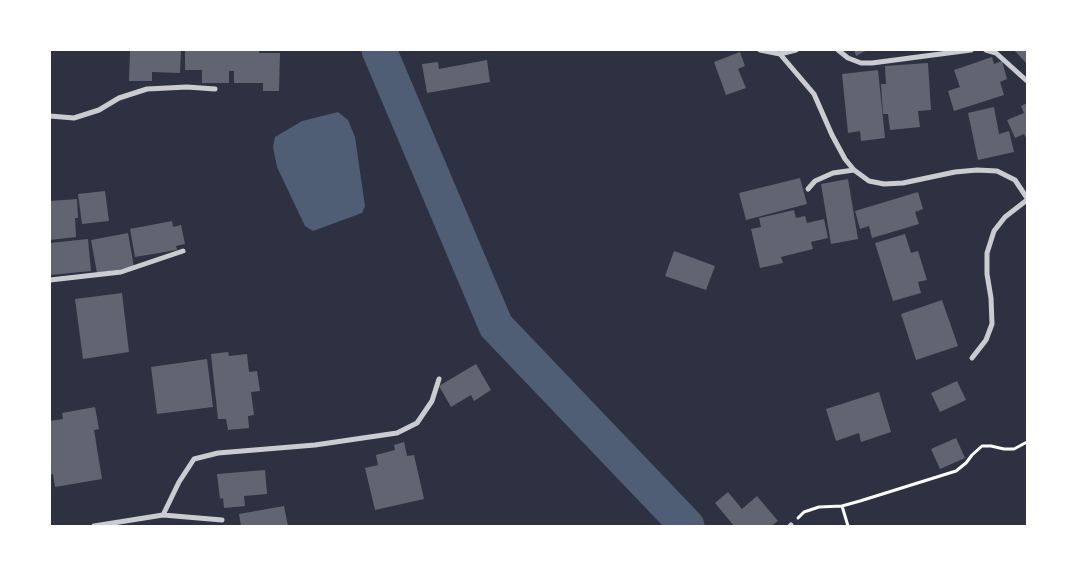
<!DOCTYPE html>
<style>
body{margin:0}
#map{position:relative;width:1077px;height:576px;overflow:hidden;background:#2d3142;font-family:"Open Sans",sans-serif}
canvas{display:block}
.frame{position:absolute;inset:0;border:51px solid #fff;pointer-events:none}
</style>
<div id="map">
<canvas width="1077" height="576"></canvas>
<div class="frame"></div>
</div>
<script>
const ctx = document.querySelector('canvas').getContext('2d');
ctx.lineJoin = 'round';
function paint(path, color) {
  ctx.fillStyle = color;
  ctx.fill(path, 'evenodd');
}
function poly(rows) {
  const path = new Path2D();
  for (const r of rows) {
    path.moveTo(r[0], r[1]);
    for (let i = 2; i < r.length; i += 2) path.lineTo(r[i], r[i + 1]);
  }
  return path;
}
function stroke(path, color, width, dash) {
  ctx.strokeStyle = color;
  ctx.lineWidth = width;
  ctx.lineCap = dash ? 'butt' : 'round';
  ctx.setLineDash(dash || []);
  ctx.stroke(path);
}
paint(poly([
 [338,112,348,120,355,137,365,206,362,213,313,231,305,226,277,167,273,147,275,137,302,121]
]), '#4f5d75');
stroke(poly([
 [379,50,496,326,687,526]
]), '#4f5d75', 35);
paint(poly([
 [130,50,181,50,180,73,152,72,152,81,129,81],
 [185,50,259,50,259,53,280,53,279,91,263,91,263,83,234,83,234,71,229,71,229,83,202,83,202,70,185,70],
 [854,50,867,50,856,56],
 [1014,50,1027,50,1027,64],
 [740,52,745,66,738,69,746,88,726,95,714,62],
 [992,57,994,64,1002,61,1007,79,1000,82,1004,95,954,111,948,91,960,87,954,70],
 [487,60,490,82,427,93,422,64,438,62,439,69],
 [928,63,931,110,918,111,920,127,890,130,888,114,883,114,881,84,886,84,885,66],
 [878,70,885,138,861,141,860,131,848,133,842,74],
 [1027,103,1027,140,1024,134,1015,138,1007,120,1024,113,1021,106],
 [994,107,999,134,1009,131,1014,152,978,160,968,113],
 [800,178,807,204,746,220,739,193],
 [848,179,858,239,831,244,821,184],
 [105,191,109,221,82,224,78,194],
 [918,192,923,209,915,212,919,224,872,238,869,226,860,229,855,211],
 [77,199,78,218,75,218,76,237,50,240,50,201],
 [794,210,796,218,805,216,807,223,824,219,828,238,811,242,813,249,781,257,783,263,760,268,751,229,761,227,759,218],
 [172,221,173,227,181,225,185,244,176,246,177,250,135,257,130,229],
 [128,233,134,267,97,273,91,240],
 [905,234,911,253,918,251,927,280,918,282,921,293,893,301,875,243],
 [88,239,91,271,50,275,50,243],
 [674,251,715,266,706,290,665,276],
 [122,293,129,352,83,359,75,299],
 [942,300,958,346,916,360,901,314],
 [228,352,229,356,247,354,249,372,257,371,260,391,251,392,254,415,248,416,249,428,228,430,226,419,218,419,211,354],
 [207,359,213,407,157,414,151,367],
 [476,364,491,390,474,401,471,395,451,407,439,386],
 [957,381,966,400,940,412,931,393],
 [879,392,891,432,861,442,859,433,836,441,826,409],
 [95,407,99,429,94,430,102,479,55,487,53,474,50,475,50,421,63,419,62,413],
 [956,438,965,458,940,469,931,449],
 [404,442,407,456,414,455,424,499,375,510,365,468,378,465,376,455,395,450,394,445],
 [265,470,267,494,244,496,245,506,224,508,223,498,220,499,217,474],
 [728,492,742,509,757,496,778,521,771,526,734,526,715,503],
 [284,506,288,526,241,526,239,514]
]), '#626471');
stroke(poly([
 [842,506,848,526],
 [798,518,804,512,819,507,842,506,860,501,956,471,966,463,972,455,982,446,991,446,1004,449,1014,449,1027,442]
]), '#fff', 3);
stroke(poly([
 [760,50,780,54,796,50],
 [838,50,848,58,861,63,872,63,971,50],
 [986,50,996,53,1027,81],
 [780,54,814,94,832,135,845,159,854,170],
 [50,116,74,118,99,110,119,98,147,89,187,87,215,89],
 [808,189,815,181,833,173,854,170,869,181,884,184,903,183,955,172,977,170,997,171,1015,180,1027,198],
 [50,280,121,272,183,251],
 [972,358,986,340,992,324,991,298,987,274,987,253,994,231,1005,217,1027,200],
 [163,515,179,482,194,459,218,453,315,445,397,433,417,423,432,401,439,379],
 [94,526,163,515,222,520],
 [790,526,791,525]
]), '#caccd0', 5);
</script>
